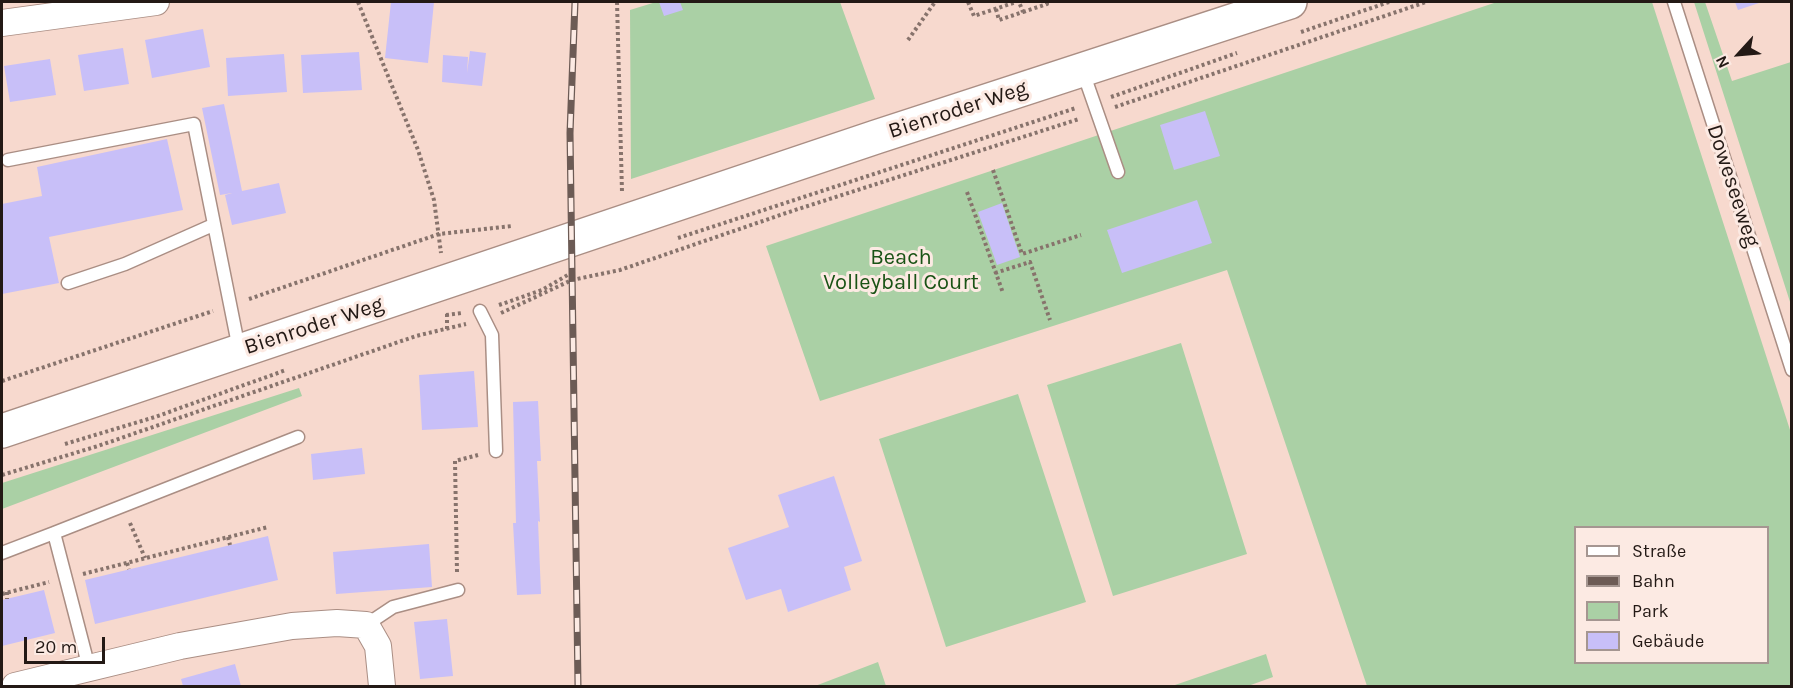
<!DOCTYPE html>
<meta charset="utf-8">
<style>
body{margin:0}
#map{position:relative;width:1793px;height:688px;overflow:hidden;background:#f7d9ce;font-family:Karla,sans-serif}
canvas{display:block}
.frame{position:absolute;inset:0;border:3px solid #231915;pointer-events:none}
.legend{position:absolute;left:1574px;top:526px;width:195px;height:138px;box-sizing:border-box;background:#fceae3;border:2px solid #a59691;margin:0;padding:8px 10px;list-style:none;font-size:18px;color:#231915}
.legend li{display:flex;align-items:center;gap:12px;height:30px}
.legend b{width:30px;border:2px solid #a59691}
.north{position:absolute;left:1709px;top:24px;width:60px;height:60px;-webkit-text-stroke:4px #fceae3;paint-order:stroke;rotate:244deg;font-size:16px;font-weight:700;line-height:24px;text-align:center;color:#231915}
.north::after{content:'';display:block;margin:auto;width:21px;height:27px;background:#231915;clip-path:polygon(50% 0,100% 100%,50% 72%,0 100%)}
.scale{position:absolute;left:24px;top:637px;width:81px;height:27px;box-sizing:border-box;border:3px solid #231915;border-top:0;padding-left:8px;font-size:18px;line-height:21px;white-space:nowrap;color:#231915;-webkit-text-stroke:4px #fceae3;paint-order:stroke}
</style>
<div id="map">
<canvas width="1793" height="688"></canvas>
<div class="frame"></div>
<ul class="legend">
<li><b style="height:8px;background:#fff"></b>Straße</li>
<li><b style="height:8px;background:#6c5b55"></b>Bahn</li>
<li><b style="height:16px;background:#aad0a5"></b>Park</li>
<li><b style="height:16px;background:#c8bff8"></b>Gebäude</li>
</ul>
<div class="north">N</div>
<div class="scale">20 m</div>
</div>
<script>
const ctx = document.querySelector('canvas').getContext('2d');
ctx.lineJoin = 'round';
function paint(path, color) {
  ctx.fillStyle = color;
  ctx.fill(path, 'evenodd');
}
function poly(rows) {
  const path = new Path2D();
  for (const r of rows) {
    path.moveTo(r[0], r[1]);
    for (let i = 2; i < r.length; i += 2) path.lineTo(r[i], r[i + 1]);
  }
  return path;
}
function stroke(path, color, width, dash) {
  ctx.strokeStyle = color;
  ctx.lineWidth = width;
  ctx.lineCap = dash ? 'butt' : 'round';
  ctx.setLineDash(dash || []);
  ctx.stroke(path);
}
function drawText(font, color, halo, rows, align = 'center') {
  ctx.font = font + ' Karla,sans-serif';
  ctx.lineWidth = 6;
  ctx.setLineDash([]);
  ctx.textBaseline = 'middle';
  ctx.strokeStyle = halo;
  ctx.fillStyle = color;
  for (const [text, x, y, turn = 0] of rows) {
    ctx.save();
    ctx.translate(x, y);
    ctx.rotate((+turn || 0) * Math.PI / 180);
    ctx.textAlign = isNaN(turn) ? turn : align;
    if (halo) ctx.strokeText(text, 0, 0);
    ctx.fillText(text, 0, 0);
    ctx.restore();
  }
}
paint(poly([
 [656,2,840,2,875,99,631,179,630,10],
 [1497,2,1652,2,1791,433,1791,686,1367,686,1227,270,820,401,766,246],
 [1576,528,1768,528,1768,662,1576,662],
 [1694,2,1705,2,1732,81,1791,62,1791,305],
 [1181,343,1247,554,1113,596,1047,385],
 [299,388,302,396,2,509,2,483],
 [1018,394,1086,602,946,647,879,439],
 [1266,654,1273,677,1248,686,1172,686],
 [878,662,886,686,815,686]
]), '#aad0a5');
paint(poly([
 [391,2,434,2,428,63,385,58],
 [659,2,680,2,683,10,664,16],
 [1735,2,1762,2,1738,10],
 [203,29,210,67,152,78,145,40],
 [123,48,129,84,84,91,78,55],
 [470,51,486,53,482,86,442,82,443,55,468,57,467,73],
 [359,52,362,90,303,93,301,55],
 [284,54,287,92,228,96,226,58],
 [50,59,56,95,10,102,4,66],
 [224,104,242,191,279,183,286,213,232,225,225,195,232,193,220,195,202,108],
 [1205,111,1220,156,1174,170,1160,125],
 [167,139,183,210,49,237,59,283,2,294,2,204,42,196,37,167],
 [1197,200,1212,243,1122,273,1107,230],
 [1002,203,1020,257,997,265,978,212],
 [474,371,478,427,422,430,419,375],
 [538,401,541,461,537,461,540,522,538,521,541,594,517,595,513,523,516,523,513,402],
 [362,448,365,474,313,480,311,454],
 [834,476,862,561,844,567,851,590,788,612,781,589,746,600,728,548,789,527,778,495],
 [268,536,278,580,95,624,85,580],
 [429,544,432,587,336,594,333,552],
 [44,590,55,633,2,646,2,600],
 [447,619,453,676,420,679,414,622],
 [235,664,241,686,183,686,181,679]
]), '#c8bff8');
const service = poly([
 [1674,2,1792,370],
 [1083,72,1118,172],
 [8,160,194,124,239,349],
 [68,283,125,264,213,225],
 [480,311,492,335,496,451],
 [2,553,54,533],
 [366,625,393,607,458,590],
 [89,668,54,533,298,437]
]);
const minor = poly([
 [2,23,156,2],
 [15,686,180,646,292,626,337,623,366,625,378,646,382,686]
]);
const secondary = poly([
 [2,431,876,137,1290,2]
]);
stroke(service, '#aa8e84', 15);
stroke(minor, '#aa8e84', 28);
stroke(secondary, '#aa8e84', 36);
stroke(poly([
 [358,2,418,150,434,200,441,253],
 [617,2,622,192],
 [968,2,974,16,1016,2],
 [996,9,999,20,1023,12,1019,2],
 [1023,12,1047,4,1047,2],
 [1301,32,1389,2],
 [908,40,935,2],
 [1111,97,1237,53],
 [1115,107,1426,2],
 [993,170,1022,254,1081,235],
 [967,192,1003,293],
 [678,238,1076,108],
 [995,273,1030,262,1050,320],
 [249,299,439,234,512,226],
 [499,305,542,290,571,273],
 [501,313,572,280,620,270,792,211,1079,119],
 [447,314,447,329],
 [446,315,462,313],
 [2,381,213,311],
 [65,444,155,417,286,370],
 [2,475,98,446,416,336,466,324],
 [130,523,145,558],
 [228,537,230,545],
 [127,563,129,569],
 [457,572,455,461,478,455],
 [83,574,268,527],
 [7,592,7,599],
 [2,594,49,582]
]), '#87736c', 4, [3, 3]);
stroke(service, '#fff', 12);
stroke(minor, '#fff', 26);
stroke(secondary, '#fff', 33);
const rail = poly([
 [575,2,570,133,578,686]
]);
stroke(rail, '#6c5b55', 7);
stroke(rail, '#fceae3', 4.5, [14]);
drawText('22px', '#231915', '#fceae3', [
 ["Bienroder Weg",958,110,-18],
 ["Doweseeweg",1733,186,72],
 ["Bienroder Weg",314,326,-18]
]);
drawText('22px', '#195315', '#fceae3', [
 ["Beach",901,258],
 ["Volleyball Court",901,283]
]);
</script>
